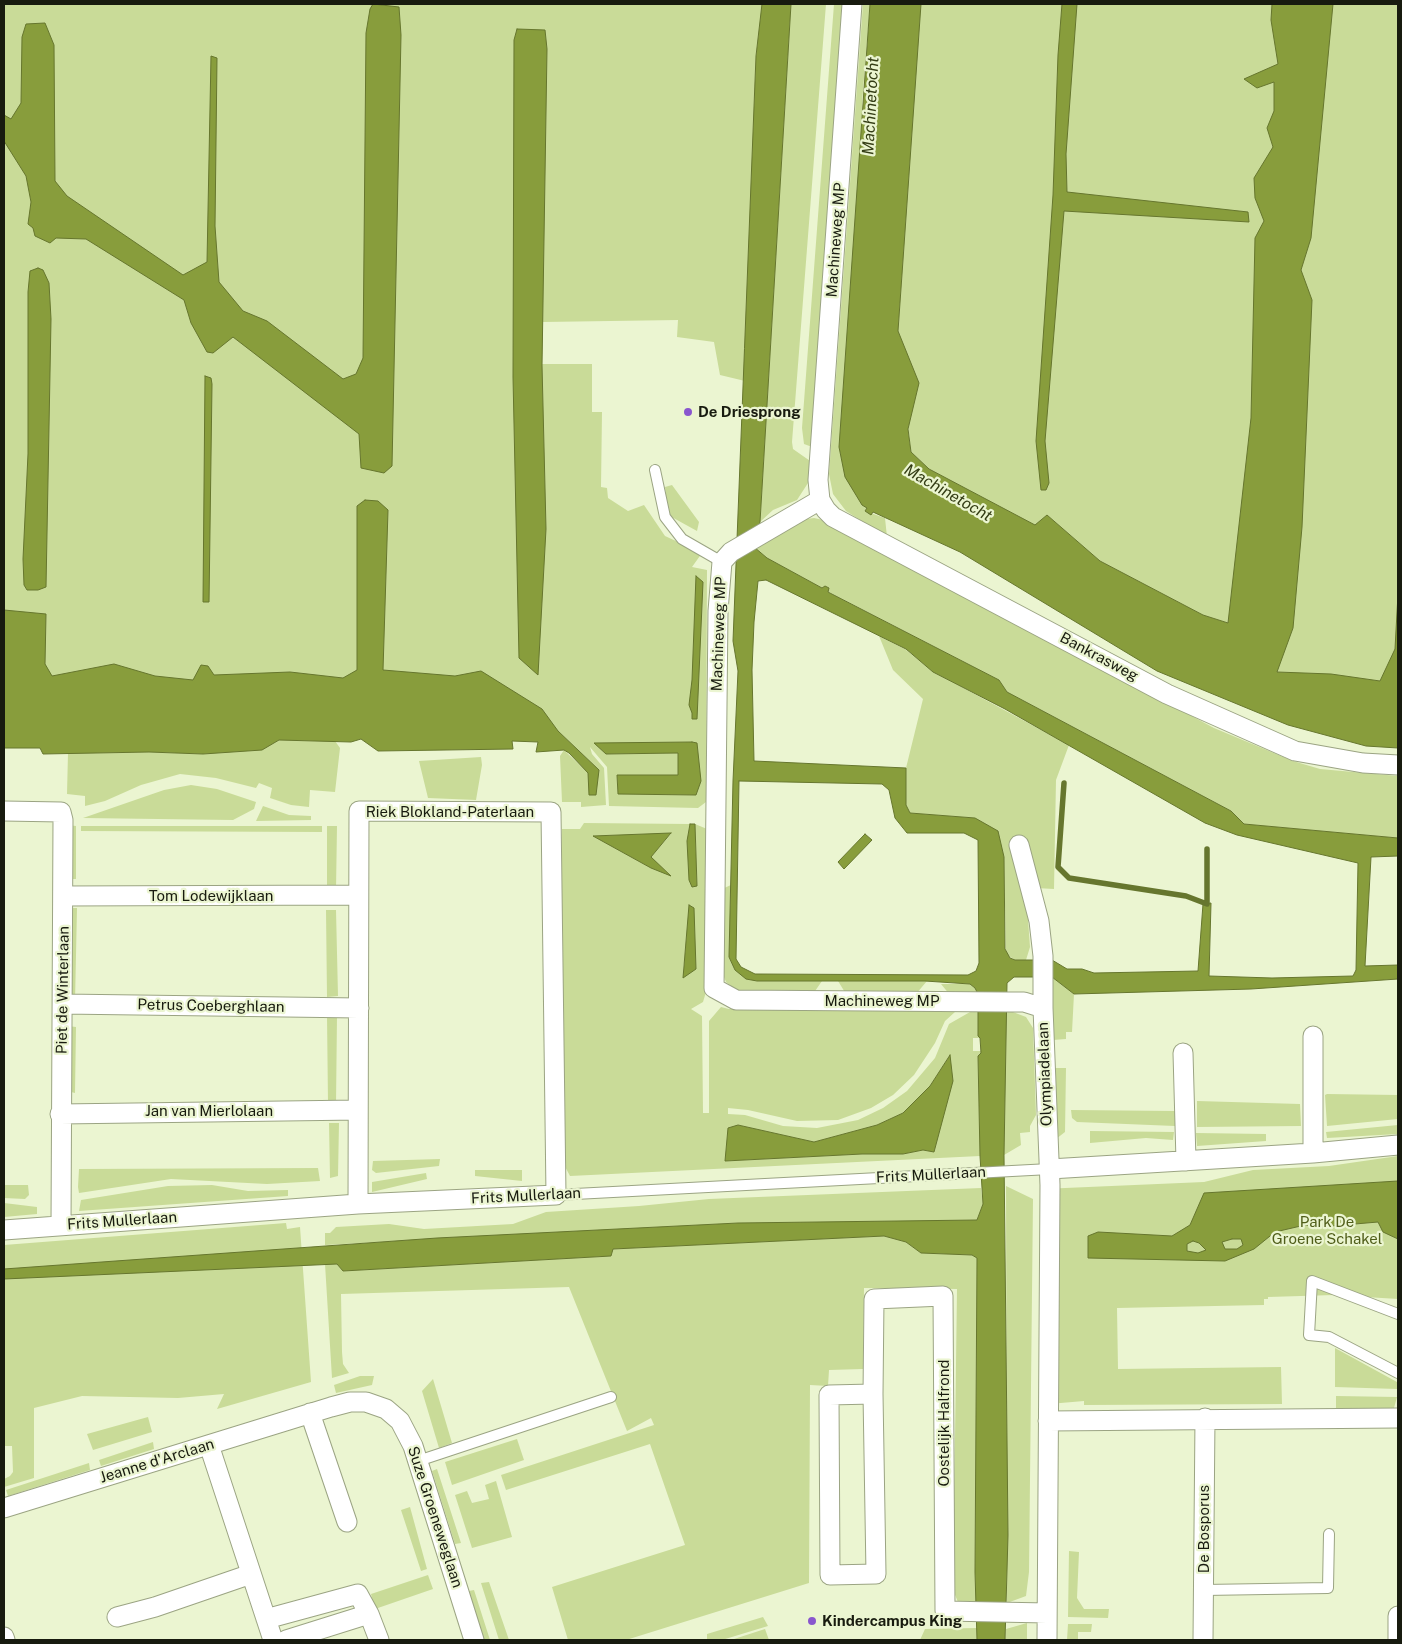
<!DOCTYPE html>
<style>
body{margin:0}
#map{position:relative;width:1402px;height:1644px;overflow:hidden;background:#ebf5d1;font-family:"Public Sans",sans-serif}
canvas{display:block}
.frame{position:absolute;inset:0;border:5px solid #181b0f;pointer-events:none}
</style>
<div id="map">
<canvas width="1402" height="1644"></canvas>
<div class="frame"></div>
</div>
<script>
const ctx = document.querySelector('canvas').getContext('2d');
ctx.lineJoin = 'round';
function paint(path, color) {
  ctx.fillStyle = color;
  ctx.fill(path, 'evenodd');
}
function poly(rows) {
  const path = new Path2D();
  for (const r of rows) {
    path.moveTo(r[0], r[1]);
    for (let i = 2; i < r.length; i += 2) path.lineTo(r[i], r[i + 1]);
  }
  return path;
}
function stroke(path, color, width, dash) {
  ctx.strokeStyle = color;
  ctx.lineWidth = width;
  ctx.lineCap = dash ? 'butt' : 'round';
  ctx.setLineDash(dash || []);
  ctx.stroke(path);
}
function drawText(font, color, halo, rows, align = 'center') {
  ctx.font = font + ' "Public Sans",sans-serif';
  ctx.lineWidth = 4.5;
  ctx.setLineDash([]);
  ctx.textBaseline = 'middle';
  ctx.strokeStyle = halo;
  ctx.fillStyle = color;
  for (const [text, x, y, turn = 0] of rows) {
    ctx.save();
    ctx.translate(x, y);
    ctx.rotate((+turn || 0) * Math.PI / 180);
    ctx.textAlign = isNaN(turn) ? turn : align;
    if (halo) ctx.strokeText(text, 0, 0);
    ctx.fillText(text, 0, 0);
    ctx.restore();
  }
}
paint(poly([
 [4,4,763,4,756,56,745,381,720,375,714,342,677,337,678,320,543,322,542,364,592,364,592,412,602,412,601,487,607,488,608,498,628,511,644,505,665,536,702,553,692,567,707,570,706,802,698,808,609,806,607,767,590,747,592,754,604,768,606,805,581,807,581,802,562,802,560,756,564,750,588,773,599,770,558,731,4,728],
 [692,742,696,795,618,794,617,775,678,775,678,753,606,754,667,743],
 [791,4,826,4,792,442,793,449,813,463,808,483,797,500,773,510,760,522],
 [834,4,847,4,815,448,804,444,802,428],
 [863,4,870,4,862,103,867,508,865,511,885,518,887,537,846,511,833,494,829,474],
 [920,4,1398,4,1398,680,1380,681,1277,672,1228,623,1203,615,1100,561,1047,515,1036,526,929,469,911,452,898,331],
 [672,485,699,522,697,531,668,515,665,487],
 [814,518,828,521,1214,728,1293,761,1320,769,1398,776,1398,838,1244,824,1231,811,1007,692,999,680,827,591,829,588,825,586,822,588,767,558,754,547,799,520],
 [879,636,905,649,932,671,1069,745,1056,780,1054,889,1036,888,1025,879,1030,947,1026,960,1015,960,1006,954,1004,857,975,818,910,813,906,805,906,768,923,699,893,670],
 [279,740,335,741,340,748,335,792,310,790,309,807,291,805,270,798,272,788,259,783,256,788,216,778,180,774,141,785,105,801,85,806,85,796,67,794,68,753,149,752,203,754,272,744],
 [481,757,482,765,476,800,428,798,419,761],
 [191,785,217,789,256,802,254,809,233,820,83,818,164,790],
 [263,806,289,815,311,816,311,820,256,821],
 [584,823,690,824,689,880,697,885,695,824,707,829,706,992,703,1002,691,1009,702,1016,703,1113,709,1113,709,1021,721,1007,729,1009,956,1007,955,1012,945,1021,935,1043,914,1075,893,1095,871,1108,838,1120,797,1121,748,1110,728,1108,728,1114,745,1115,783,1126,817,1128,858,1120,883,1108,907,1091,935,1058,949,1024,970,1012,971,1009,978,1009,978,1035,980,1038,973,1038,973,1051,981,1051,981,1054,978,1056,980,1156,570,1176,561,1159,562,829,580,829],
 [671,834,650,858,670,875,651,868,594,836],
 [687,936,696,969,683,972],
 [949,1056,934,1152,923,1150,903,1154,862,1154,726,1161,738,1125,814,1142,877,1125,903,1113,930,1086],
 [67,825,76,826,76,879,68,879],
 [81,826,322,826,322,832,81,831],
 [327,826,337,826,336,890,327,890],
 [731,885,729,957,735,970,757,981,822,981,813,994,739,992,726,982,720,967,722,889],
 [69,908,77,908,75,1002,68,997],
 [326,910,336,910,338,996,327,997],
 [1052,977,1074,994,1072,1032,1066,1032,1066,1039,1053,1040],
 [838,981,927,981,916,994,846,994],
 [941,984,970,984,975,988,978,994,950,995],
 [1005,1009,1026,1017,1033,1028,1036,1115,1030,1126,1030,1132,1020,1133,1021,1145,1004,1155],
 [327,1016,337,1016,336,1104,328,1103],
 [68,1026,76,1027,75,1093,67,1091],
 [1055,1068,1066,1068,1065,1132,1056,1139],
 [1327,1094,1398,1095,1398,1119,1327,1126,1325,1095],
 [1197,1101,1300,1104,1301,1126,1197,1127],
 [1071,1110,1175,1111,1175,1126,1077,1122,1072,1118],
 [329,1123,339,1123,338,1176,330,1178],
 [1398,1125,1398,1134,1327,1138,1326,1132],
 [1090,1131,1174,1132,1173,1140,1146,1138,1090,1143],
 [1196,1133,1266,1134,1266,1141,1197,1146],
 [1398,1156,1398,1299,1334,1295,1268,1297,1268,1299,1264,1299,1264,1305,1117,1308,1118,1369,1281,1367,1282,1404,1084,1405,1084,1401,1049,1404,1042,1189,1204,1182,1253,1170,1329,1166],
 [440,1159,439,1166,376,1173,372,1170,373,1161],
 [318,1168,320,1181,267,1184,171,1179,79,1193,78,1187,79,1169],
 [475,1170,522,1170,522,1181,475,1176],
 [426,1173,427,1179,372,1192,372,1182],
 [4,1185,28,1185,29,1195,25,1199,4,1198],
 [212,1185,248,1191,288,1190,288,1196,79,1211,81,1200,168,1186],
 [1006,1186,1033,1199,1029,1572,1026,1596,1007,1603],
 [981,1188,983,1204,977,1221,738,1223,325,1245,325,1233,330,1233,336,1227,389,1224,424,1229,513,1224,546,1212,639,1206,709,1199],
 [4,1203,37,1207,37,1214,4,1217],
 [286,1223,287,1229,300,1227,311,1382,217,1409,224,1394,178,1398,82,1396,34,1408,34,1478,4,1487,4,1479,10,1476,13,1472,12,1446,4,1446,4,1245],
 [884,1236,906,1242,921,1253,972,1255,977,1258,975,1572,977,1604,968,1605,958,1602,953,1590,957,1289,864,1288,863,1369,829,1370,828,1386,810,1385,809,1583,626,1640,568,1640,552,1587,685,1545,650,1444,506,1490,501,1475,654,1425,651,1418,627,1431,569,1287,341,1294,342,1352,343,1364,349,1373,332,1378,325,1264,337,1264,343,1271,611,1256,612,1249],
 [1335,1348,1397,1382,1397,1389,1335,1387],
 [360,1376,374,1376,372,1385,336,1393,334,1385],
 [433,1379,452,1443,439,1448,422,1391],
 [1336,1396,1397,1397,1394,1408,1336,1408],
 [148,1417,152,1432,93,1450,87,1434],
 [517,1439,524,1460,452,1485,445,1462],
 [153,1442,154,1449,101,1466,99,1460],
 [89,1463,90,1470,8,1496,6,1490],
 [437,1469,461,1543,455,1544,432,1471],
 [496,1481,512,1537,472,1548,455,1495,467,1491,472,1503,489,1499,485,1485],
 [410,1507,427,1569,421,1571,401,1510],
 [1069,1551,1079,1552,1077,1598,1084,1609,1109,1609,1108,1618,1068,1617],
 [428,1575,433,1589,375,1609,371,1594],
 [489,1582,509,1640,499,1640,481,1583],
 [474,1590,490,1640,484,1640,469,1591],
 [763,1617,768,1626,722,1640,707,1640,707,1634],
 [1027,1623,1027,1640,1005,1640,1006,1629],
 [1068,1624,1092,1624,1091,1632,1078,1632,1078,1640,1067,1640],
 [977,1628,977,1640,920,1640,925,1629],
 [765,1629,769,1640,731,1640]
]), '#c9db98');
const water = poly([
 [373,4,399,7,401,35,392,466,384,473,361,468,359,434,233,337,213,353,207,352,191,323,184,300,86,239,56,238,50,243,35,236,33,228,28,224,31,202,26,176,4,141,4,115,11,119,21,103,22,37,26,24,45,23,54,45,55,181,67,196,183,275,207,262,211,56,217,58,215,226,219,282,243,311,267,321,343,379,356,374,363,358,366,33,370,9,373,4],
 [762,4,791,4,760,522,754,547,767,558,822,588,825,586,829,588,828,592,999,680,1007,692,1231,811,1244,824,1398,838,1398,856,1371,857,1365,966,1398,965,1398,979,1251,989,1074,994,1052,977,1014,977,1007,983,1004,1155,1008,1535,1005,1640,977,1640,975,1572,977,1258,972,1255,921,1253,906,1242,884,1236,613,1249,611,1256,343,1271,337,1264,4,1279,4,1269,437,1238,738,1223,977,1220,983,1204,980,1156,978,1056,981,1053,980,1038,978,1036,978,994,975,988,970,984,925,981,757,981,746,979,735,970,729,957,733,781,738,671,733,641,756,56,762,4],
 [766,580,906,649,933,672,1005,709,1205,823,1237,835,1358,863,1356,970,1353,976,1272,978,1209,976,1211,903,1203,904,1198,971,1094,973,1082,969,1067,969,1052,960,1015,960,1010,958,1005,949,1004,857,998,831,975,818,910,813,906,805,906,768,754,761,752,670,754,622,758,581,766,580],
 [739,781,882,784,889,790,895,818,907,833,964,833,978,840,979,963,976,971,968,975,755,974,741,967,736,959,739,781],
 [870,4,921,4,898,331,919,383,908,429,911,452,929,469,1035,525,1047,515,1100,561,1203,615,1228,623,1251,418,1255,238,1264,221,1255,198,1254,178,1273,147,1267,128,1274,111,1274,82,1257,88,1244,79,1278,64,1271,20,1272,4,1333,4,1311,238,1301,270,1312,300,1302,527,1293,628,1277,672,1331,674,1380,681,1395,649,1398,594,1398,748,1366,746,1288,725,1157,671,960,552,873,512,871,515,865,511,867,508,862,505,845,477,839,447,870,4],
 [1062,4,1077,4,1066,154,1067,192,1248,212,1249,222,1064,211,1045,441,1049,483,1046,490,1041,490,1036,441,1053,195,1058,55,1062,4],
 [517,29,545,30,547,49,542,365,546,529,538,675,519,658,513,377,514,40,517,29],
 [38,268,43,270,49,283,51,319,46,587,38,590,27,590,24,585,23,559,28,454,28,292,30,271,38,268],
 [205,376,211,378,212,384,209,602,203,602,205,376],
 [365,500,378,501,388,510,383,670,455,676,481,671,542,709,558,731,599,770,596,795,589,795,588,773,569,753,564,750,536,752,538,742,512,741,513,749,378,751,361,739,351,742,279,740,262,750,203,754,149,752,43,754,40,748,4,748,4,610,46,614,45,664,52,676,114,664,155,676,193,680,201,665,208,666,214,675,290,672,343,678,357,670,357,506,365,500],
 [696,576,703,582,697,719,692,719,692,713,689,705,692,680,696,576],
 [692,742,697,743,701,781,696,795,618,794,617,775,678,775,678,753,606,754,594,743,692,742],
 [690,824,695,824,697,886,692,887,689,880,687,841,690,824],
 [671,833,651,857,671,876,651,868,593,836,671,833],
 [865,834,872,840,844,869,838,862,865,834],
 [689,905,694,908,696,969,683,978,689,905],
 [950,1055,953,1081,934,1152,923,1150,903,1154,862,1154,725,1161,728,1128,738,1125,814,1142,877,1125,903,1113,930,1086,950,1055],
 [1398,1181,1398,1239,1383,1232,1378,1222,1320,1227,1305,1225,1275,1232,1254,1249,1225,1261,1088,1258,1088,1236,1098,1232,1172,1236,1190,1225,1204,1193,1398,1181],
 [1232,1239,1241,1239,1243,1245,1237,1249,1225,1249,1222,1242,1232,1239],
 [1193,1241,1199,1243,1206,1250,1198,1253,1187,1251,1187,1244,1193,1241]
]);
paint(water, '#889d3c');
stroke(water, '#66762e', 1);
stroke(poly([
 [1064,783,1058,867,1069,878,1186,896,1207,904,1207,849]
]), '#66762e', 5.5);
const service = poly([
 [655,470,665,517,682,539,722,562],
 [556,1195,1050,1169],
 [1398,1314,1312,1281,1309,1335,1329,1337,1398,1373],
 [418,1461,611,1397],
 [1204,1590,1328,1588,1329,1534]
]);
const minor = poly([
 [852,4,818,480,820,500,826,510,833,517,1167,694,1295,751,1363,763,1398,765],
 [820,500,731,552,722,562,718,611,714,988,736,1000,1006,1002,1024,1002,1043,1008],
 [4,811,61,812,63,820,61,1225],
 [1019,845,1039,921,1043,956,1043,1008,1050,1185,1047,1640],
 [63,896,358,895],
 [63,1004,359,1008],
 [1183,1053,1186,1161],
 [60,1114,358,1110],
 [1313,1153,1313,1036],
 [1050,1169,1313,1153,1398,1145],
 [4,1230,358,1204,556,1195,551,812,359,811,358,1204],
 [873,1394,829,1395,830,1575,876,1574,873,1394,874,1299,943,1296,945,1611,1047,1613],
 [310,1413,347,1522],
 [1048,1421,1398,1418],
 [209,1445,273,1640],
 [4,1508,331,1407,350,1402,366,1402,386,1409,400,1421,413,1446,474,1640],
 [369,1614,379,1640],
 [117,1617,155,1607,251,1574],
 [266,1619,358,1594,369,1614,286,1640],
 [4,1637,5,1640],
 [1203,1640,1205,1418],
 [1398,1640,1398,1616]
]);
stroke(service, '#9ba483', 12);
stroke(minor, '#9ba483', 21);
stroke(service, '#fff', 10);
stroke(minor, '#fff', 19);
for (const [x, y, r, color] of [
 [688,412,5,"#8956ce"],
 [812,1621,5,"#8956ce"]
]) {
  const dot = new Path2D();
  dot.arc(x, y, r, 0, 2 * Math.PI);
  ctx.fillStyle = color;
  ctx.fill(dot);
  stroke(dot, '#ebf5d1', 2);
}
drawText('15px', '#181b0f', '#ebf5d1', [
 ["Machineweg MP",836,240,-86],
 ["Machineweg MP",719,634,-88],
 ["Bankrasweg",1099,657,28],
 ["Riek Blokland-Paterlaan",450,812],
 ["Tom Lodewijklaan",211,896],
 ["Piet de Winterlaan",63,990,-89],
 ["Machineweg MP",882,1001],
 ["Petrus Coeberghlaan",211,1006,1],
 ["Olympiadelaan",1045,1074,-92],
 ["Jan van Mierlolaan",209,1111],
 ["Frits Mullerlaan",931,1175,-3],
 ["Frits Mullerlaan",526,1196,-3],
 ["Frits Mullerlaan",122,1221,-4],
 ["Oostelijk Halfrond",944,1423,-90],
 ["Jeanne d'Arclaan",157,1461,-17],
 ["Suze Groeneweglaan",435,1517,72],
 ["De Bosporus",1204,1529,-90]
]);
drawText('bold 15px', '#181b0f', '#ebf5d1', [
 ["De Driesprong",698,412],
 ["Kindercampus King",822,1621]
], 'left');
drawText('15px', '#505e1a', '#ebf5d1', [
 ["Park De",1327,1222],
 ["Groene Schakel",1327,1239]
]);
drawText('italic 16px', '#343d15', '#ebf5d1', [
 ["Machinetocht",871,106,-87],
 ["Machinetocht",948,493,30]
]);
</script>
